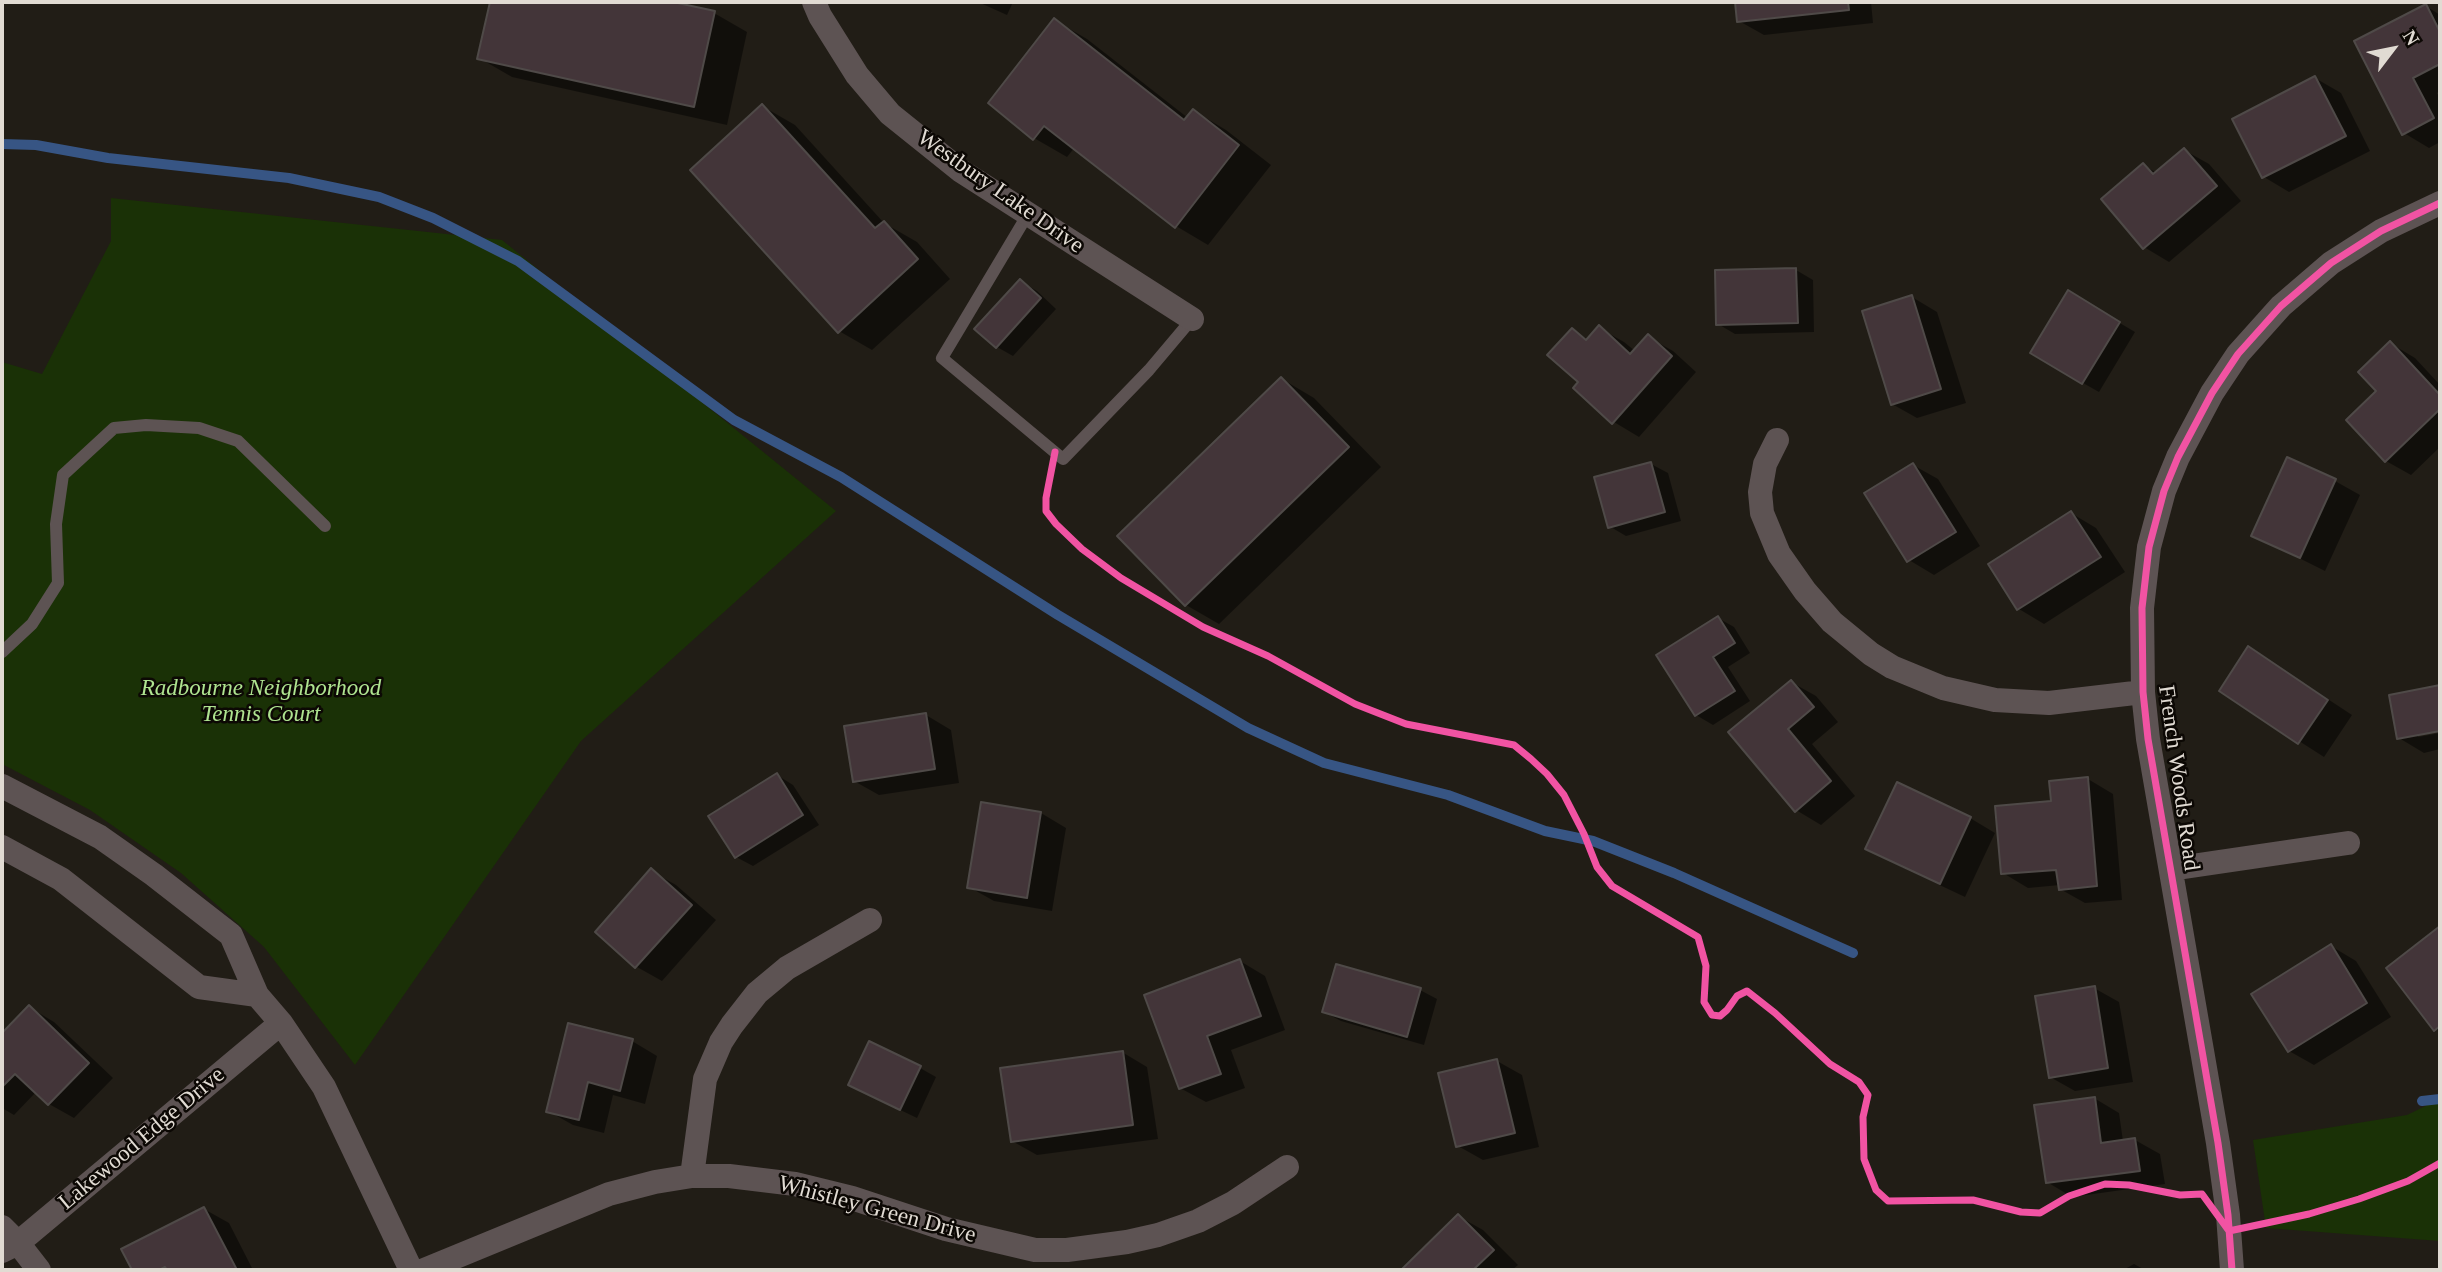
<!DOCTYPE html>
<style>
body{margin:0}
#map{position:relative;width:2442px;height:1272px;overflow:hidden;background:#211d16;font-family:Georgia,serif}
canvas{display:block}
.frame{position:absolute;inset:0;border:4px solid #e1dbd3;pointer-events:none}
.north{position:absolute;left:2358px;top:14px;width:70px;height:70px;-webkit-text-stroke:5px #0c0804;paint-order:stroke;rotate:58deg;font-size:19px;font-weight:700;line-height:28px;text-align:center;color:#e1dbd3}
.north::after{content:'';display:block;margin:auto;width:24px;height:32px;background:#e1dbd3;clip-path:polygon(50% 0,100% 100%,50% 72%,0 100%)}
</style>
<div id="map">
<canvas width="2442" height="1272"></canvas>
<div class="frame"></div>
<div class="north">N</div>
</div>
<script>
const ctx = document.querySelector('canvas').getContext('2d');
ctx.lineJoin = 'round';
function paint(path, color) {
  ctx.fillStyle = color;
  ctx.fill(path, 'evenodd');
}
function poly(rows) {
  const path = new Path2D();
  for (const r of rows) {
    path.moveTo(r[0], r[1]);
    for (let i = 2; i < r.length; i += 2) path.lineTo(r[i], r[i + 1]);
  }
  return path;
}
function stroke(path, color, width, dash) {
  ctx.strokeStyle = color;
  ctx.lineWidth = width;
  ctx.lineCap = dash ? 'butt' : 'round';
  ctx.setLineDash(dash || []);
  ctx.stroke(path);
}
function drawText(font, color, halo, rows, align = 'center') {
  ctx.font = font + ' Georgia,serif';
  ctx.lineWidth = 5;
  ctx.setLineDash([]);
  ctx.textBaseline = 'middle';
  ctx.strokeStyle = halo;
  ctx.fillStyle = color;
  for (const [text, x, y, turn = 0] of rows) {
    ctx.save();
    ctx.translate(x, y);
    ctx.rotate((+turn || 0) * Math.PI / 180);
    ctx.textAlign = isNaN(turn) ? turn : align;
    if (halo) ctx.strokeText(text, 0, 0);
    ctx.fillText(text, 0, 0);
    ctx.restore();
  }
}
paint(poly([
 [111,198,502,240,836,511,581,741,355,1065,264,947,181,873,90,810,2,764,2,362,42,374,111,241],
 [2440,1099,2440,1241,2266,1228,2253,1140,2407,1115]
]), '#1a3106');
paint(poly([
 [492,2,665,2,714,13,747,32,727,125,512,77,479,58],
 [978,2,1013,2,1007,15],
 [1736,2,1871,2,1873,23,1764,35,1739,21],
 [2426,6,2440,15,2440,91,2437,93,2440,98,2440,142,2429,148,2404,133,2356,42],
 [1054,20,1087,39,1188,118,1194,111,1226,130,1271,165,1208,245,1176,226,1075,147,1067,157,1034,138],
 [2315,78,2341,93,2370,151,2289,192,2264,177],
 [762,106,795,125,884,223,917,242,950,279,872,350,839,331],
 [2184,150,2209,164,2241,201,2169,262,2144,247,2143,165,2157,173],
 [1796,270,1813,280,1814,332,1735,334,1718,324],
 [1020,281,1037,291,1056,309,1013,356,997,347],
 [2069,293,2135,332,2099,392,2083,383],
 [1912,297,1937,312,1966,403,1917,418,1892,404],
 [1599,328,1624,342,1635,351,1648,337,1673,351,1696,372,1639,437,1614,422,1580,382,1572,330,1589,340],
 [2390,343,2415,358,2440,385,2440,447,2411,475,2386,461,2379,391],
 [1282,379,1314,398,1381,467,1219,624,1186,605],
 [1651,464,1668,473,1681,521,1626,536,1609,526],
 [1913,465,1938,479,1980,546,1934,575,1909,560],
 [2335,481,2360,495,2325,571,2253,535],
 [2071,513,2096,528,2125,572,2044,624,2019,609,1990,565],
 [1718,618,1734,627,1750,653,1728,667,1750,701,1713,725,1696,715],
 [2273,663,2352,715,2324,757,2221,691],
 [1791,682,1816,696,1838,722,1812,744,1855,796,1821,825,1796,810,1731,732],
 [2440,687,2440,729,2418,733,2418,737,2440,733,2440,749,2424,753,2399,738,2391,697],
 [926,715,951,730,959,783,879,795,854,781],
 [777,775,793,785,819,825,753,866,736,857],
 [2088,779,2113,794,2122,900,2085,903,2060,889,2060,885,2028,888,2003,873,2053,803],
 [1041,813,1066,828,1052,911,994,901,969,887],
 [1970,818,1995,833,1965,897,1893,863,1868,849],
 [651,871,676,885,716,920,662,981,637,967,597,932],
 [2440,928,2440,1032,2436,1029,2388,969],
 [2331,946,2356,961,2391,1017,2314,1065,2289,1051],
 [1240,961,1265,976,1285,1030,1231,1050,1245,1088,1206,1102,1180,1088],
 [2094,988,2119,1002,2133,1082,2075,1091,2050,1077],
 [1420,990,1437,999,1424,1045,1341,1021,1324,1012],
 [29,1007,54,1022,113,1078,74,1118,49,1104,36,1092,14,1115,2,1108,2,1036],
 [632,1041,657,1056,645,1104,613,1095,604,1133,573,1125,548,1111],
 [1122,1052,1147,1067,1158,1139,1037,1155,1012,1141],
 [1497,1061,1522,1075,1539,1147,1483,1160,1458,1146],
 [920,1068,936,1077,917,1118,867,1094],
 [2094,1098,2119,1113,2123,1141,2135,1140,2160,1154,2165,1184,2072,1197,2047,1182],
 [204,1209,229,1223,253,1270,134,1270,124,1250],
 [1458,1216,1483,1230,1518,1265,1512,1270,1404,1270],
 [2134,1264,2145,1270,2123,1270]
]), '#0007');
stroke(poly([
 [2,144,36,145,108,158,289,178,379,197,433,218,518,261,734,420,841,477,1058,615,1248,728,1324,763,1448,795,1545,831,1593,841,1674,873,1853,953],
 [2422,1101,2440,1099]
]), '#375584', 10);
const building = poly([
 [490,2,673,2,715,11,694,107,477,59,490,2],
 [1735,2,1848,2,1849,10,1737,22,1735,2],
 [2426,4,2440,32,2440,64,2413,78,2434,118,2402,135,2354,41,2426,4],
 [1054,18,1184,120,1193,109,1239,145,1175,228,1044,126,1033,140,988,103,1054,18],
 [2315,76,2346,136,2262,178,2232,119,2315,76],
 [762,104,875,228,884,221,918,259,838,333,690,170,762,104],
 [2184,148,2217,186,2143,249,2101,199,2143,163,2153,174,2184,148],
 [1796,268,1798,323,1716,325,1715,270,1796,268],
 [1020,279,1041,298,996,348,974,329,1020,279],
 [2068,290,2120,322,2082,384,2030,353,2068,290],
 [1912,295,1941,389,1891,405,1862,311,1912,295],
 [1599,325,1630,354,1648,334,1672,356,1612,424,1573,388,1578,382,1547,355,1572,328,1586,340,1599,325],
 [2390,341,2440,395,2440,409,2385,462,2346,420,2376,391,2358,372,2390,341],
 [1281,377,1349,447,1185,606,1117,536,1281,377],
 [2287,457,2336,479,2300,558,2251,536,2287,457],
 [1651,462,1665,512,1608,528,1594,477,1651,462],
 [1913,463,1956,532,1907,562,1864,493,1913,463],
 [2071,511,2101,557,2017,610,1988,564,2071,511],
 [1718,616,1735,643,1713,657,1735,691,1695,716,1656,655,1718,616],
 [2248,646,2328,700,2298,744,2219,691,2248,646],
 [1791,680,1814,707,1788,729,1831,781,1795,812,1728,732,1791,680],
 [2440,685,2440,731,2397,739,2389,695,2440,685],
 [926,713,935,769,853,782,844,726,926,713],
 [777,773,803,815,735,858,708,816,777,773],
 [2088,777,2097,886,2059,890,2056,870,2001,874,1995,806,2051,801,2049,781,2088,777],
 [1897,782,1971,817,1940,884,1865,849,1897,782],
 [981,802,1041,812,1027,898,967,888,981,802],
 [651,868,692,905,635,968,595,932,651,868],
 [2440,926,2440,1026,2434,1031,2386,968,2440,926],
 [2331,944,2367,1003,2288,1052,2251,994,2331,944],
 [1240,959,1261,1016,1207,1036,1221,1074,1179,1089,1144,995,1240,959],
 [1336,964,1421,988,1407,1037,1322,1012,1336,964],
 [2095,986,2108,1068,2049,1078,2035,996,2095,986],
 [29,1005,89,1063,48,1105,15,1074,2,1087,2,1033,29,1005],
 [568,1023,633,1039,620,1091,588,1082,579,1120,546,1112,568,1023],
 [869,1041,921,1066,900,1110,848,1085,869,1041],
 [1123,1051,1133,1125,1011,1142,1000,1068,1123,1051],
 [1497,1059,1515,1133,1456,1147,1438,1073,1497,1059],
 [2095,1097,2101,1143,2135,1138,2140,1171,2046,1183,2034,1105,2095,1097],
 [204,1207,237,1270,167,1270,165,1267,159,1270,132,1270,121,1249,204,1207],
 [1458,1214,1494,1250,1473,1270,1401,1270,1458,1214]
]);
paint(building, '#433539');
stroke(building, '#4f4a48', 2);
stroke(poly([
 [1028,214,942,358,1063,459,1149,370,1192,319],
 [2,652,32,624,58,583,56,524,63,475,114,428,146,425,199,428,238,441,325,526]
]), '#5d5353', 12);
stroke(poly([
 [814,2,820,16,857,75,890,114,961,171,1192,319],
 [1777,440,1765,464,1760,492,1762,513,1779,554,1805,591,1832,622,1871,654,1892,667,1943,688,1995,700,2049,703,2143,692],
 [2,786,100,837,154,875,231,935,257,995,281,1023,324,1087,411,1270],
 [2,847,61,879,199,987,257,995],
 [2171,869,2348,843],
 [692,1176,705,1079,721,1042,732,1025,757,993,787,968,870,920],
 [2,1227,18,1243,39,1270],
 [2,1251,18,1243,281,1023],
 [424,1270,609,1194,655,1182,692,1176,729,1176,795,1184,852,1198,946,1229,1035,1250,1067,1250,1127,1242,1158,1235,1198,1221,1233,1203,1287,1167],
 [2232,1270,2228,1215,2218,1143,2148,739,2143,692,2142,608,2149,547,2164,491,2178,457,2212,393,2238,354,2281,306,2331,263,2381,231,2440,203]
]), '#5d5353', 24);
stroke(poly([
 [1055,452,1046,498,1046,511,1056,524,1082,549,1121,578,1203,627,1268,656,1355,704,1406,724,1514,745,1531,759,1547,774,1564,795,1584,834,1597,867,1612,886,1698,937,1706,966,1704,1002,1712,1015,1720,1016,1727,1010,1737,996,1747,991,1775,1013,1830,1064,1859,1082,1868,1095,1863,1117,1864,1159,1876,1190,1888,1201,1973,1200,2021,1212,2040,1213,2069,1196,2105,1184,2129,1185,2180,1195,2202,1194,2229,1231,2309,1214,2359,1199,2408,1181,2440,1163],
 [2232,1270,2228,1215,2218,1143,2148,739,2143,692,2142,608,2149,547,2164,491,2178,457,2212,393,2238,354,2281,306,2331,263,2381,231,2440,203]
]), '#f153a3', 7);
drawText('23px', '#e1dbd3', '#0c0804', [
 ["Westbury Lake Drive",1000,192,35],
 ["French Woods Road",2178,778,82],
 ["Lakewood Edge Drive",142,1139,-40],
 ["Whistley Green Drive",877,1210,15]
]);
drawText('italic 23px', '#afe490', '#0c0804', [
 ["Radbourne Neighborhood",261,689],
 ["Tennis Court",261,715]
]);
</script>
